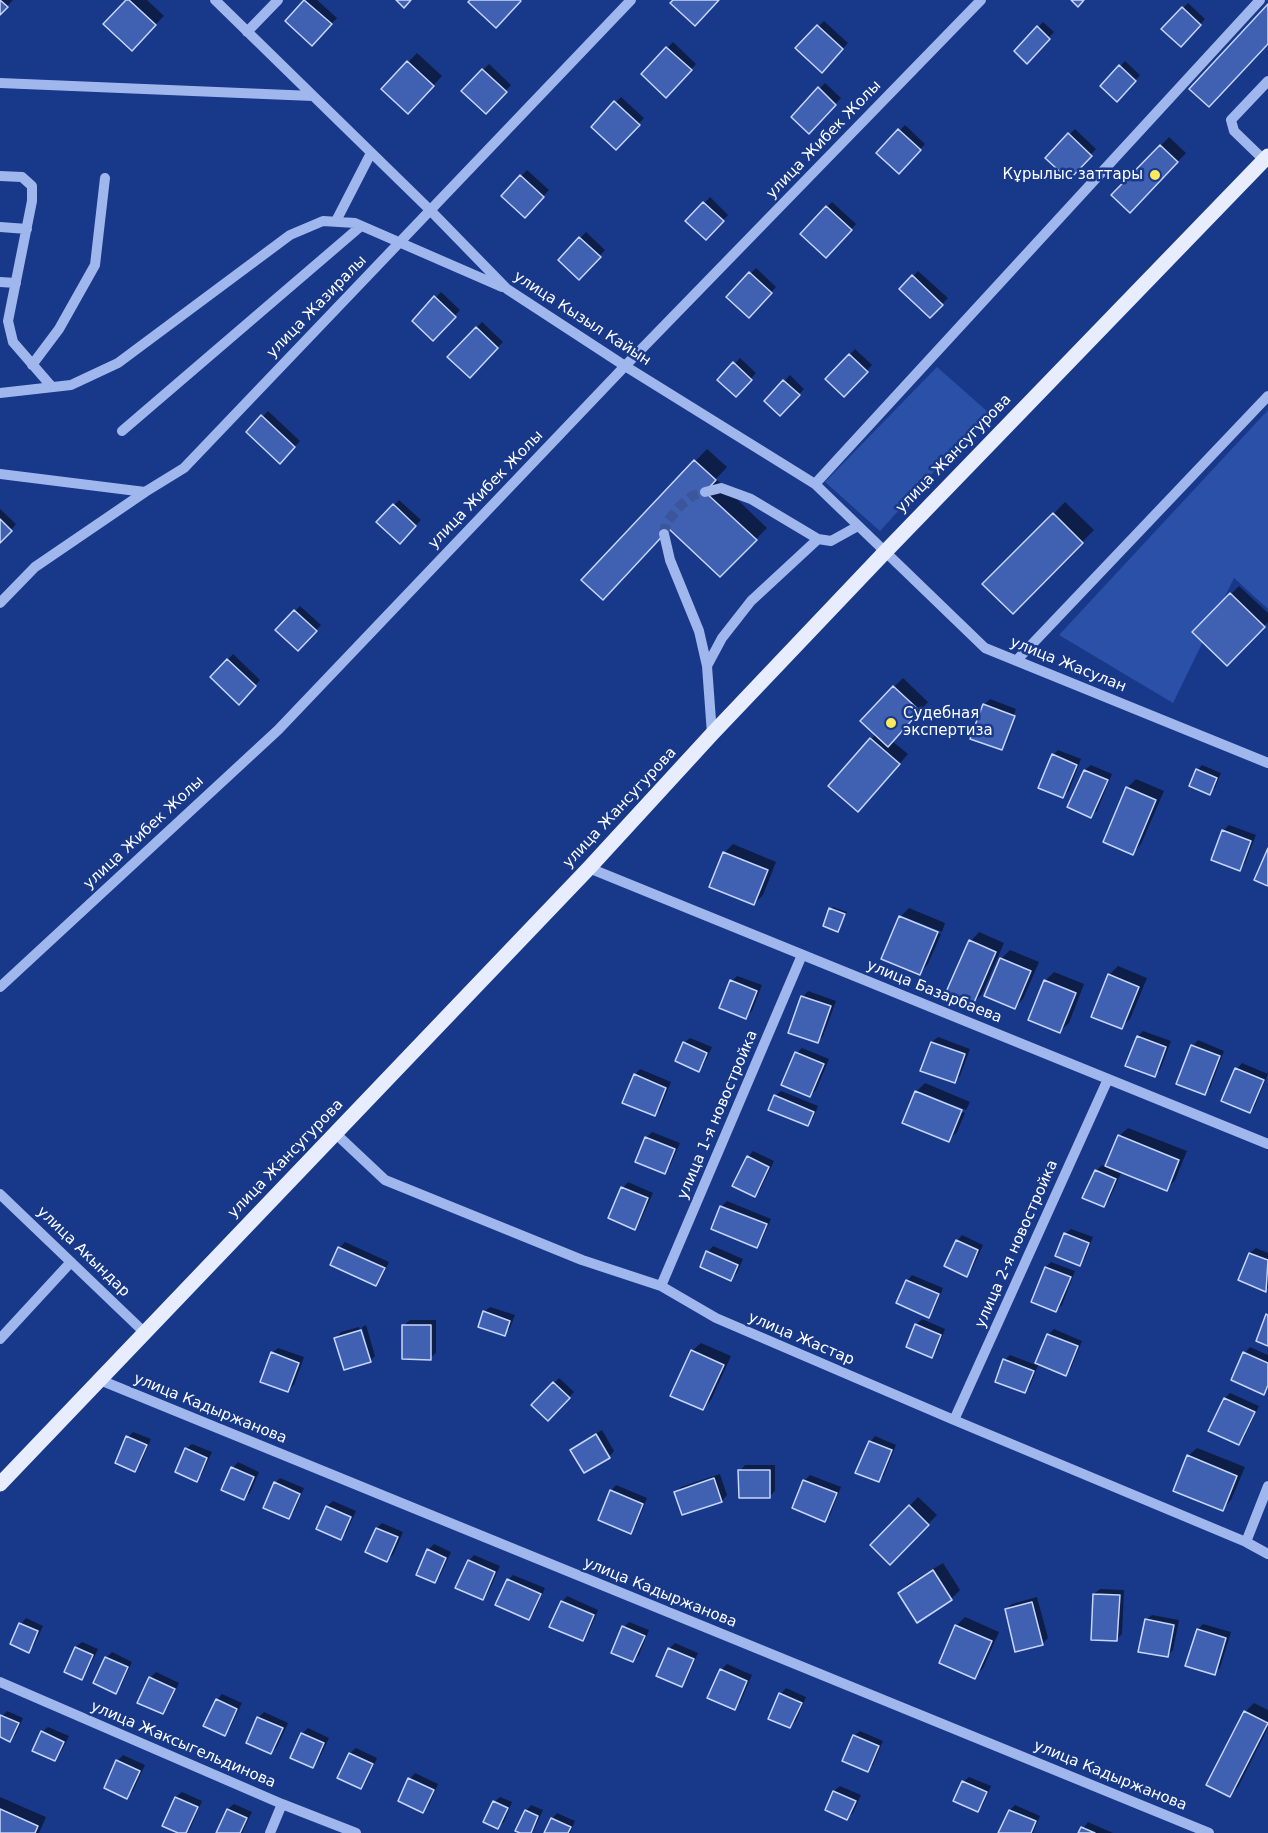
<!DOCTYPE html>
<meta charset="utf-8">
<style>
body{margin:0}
canvas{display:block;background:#183889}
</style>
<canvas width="1268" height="1833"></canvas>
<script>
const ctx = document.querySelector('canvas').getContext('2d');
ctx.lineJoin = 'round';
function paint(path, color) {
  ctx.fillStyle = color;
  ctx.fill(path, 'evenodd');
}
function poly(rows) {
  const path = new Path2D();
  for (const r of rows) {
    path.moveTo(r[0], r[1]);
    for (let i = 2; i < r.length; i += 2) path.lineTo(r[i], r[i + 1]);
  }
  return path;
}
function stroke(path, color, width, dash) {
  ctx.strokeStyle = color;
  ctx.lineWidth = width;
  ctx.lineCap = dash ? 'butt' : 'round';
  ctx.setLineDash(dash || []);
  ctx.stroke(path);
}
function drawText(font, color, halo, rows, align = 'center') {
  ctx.font = font + ' "DejaVu Sans",sans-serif';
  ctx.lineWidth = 5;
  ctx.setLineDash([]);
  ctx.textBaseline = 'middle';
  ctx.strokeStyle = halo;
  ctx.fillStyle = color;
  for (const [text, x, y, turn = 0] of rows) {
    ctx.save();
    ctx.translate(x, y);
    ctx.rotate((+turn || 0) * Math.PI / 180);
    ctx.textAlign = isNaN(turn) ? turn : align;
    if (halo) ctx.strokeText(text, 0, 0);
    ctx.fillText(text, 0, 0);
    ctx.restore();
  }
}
paint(poly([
 [937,367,988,412,880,531,825,482],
 [1268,410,1268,609,1234,578,1173,703,1059,635]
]), '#2a50a7');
paint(poly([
 [0,0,13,0,0,14],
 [128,0,147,0,164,16,140,40],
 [306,0,317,0,337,18,312,44,287,21],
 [1188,3,1205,19,1181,45,1163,29],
 [824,21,848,43,822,71,797,48],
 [1043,22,1054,32,1027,61,1016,50],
 [673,42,696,64,666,96,643,74],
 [417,53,442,76,416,104,383,89],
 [1125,61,1140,75,1117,100,1102,86],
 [489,64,511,85,486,112,463,91],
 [825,83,841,98,809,132,793,116],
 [621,97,644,118,616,148,593,127],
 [905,125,925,144,899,172,878,153],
 [1075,129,1096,149,1069,178,1047,158],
 [1169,137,1186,153,1130,211,1113,195],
 [527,170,549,190,525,216,503,196],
 [710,197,728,215,706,238,687,221],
 [832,202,856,224,826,256,802,233],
 [586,232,605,250,579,278,560,260],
 [756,268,776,287,749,316,728,297],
 [918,271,948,298,930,316,901,289],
 [441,292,460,310,433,339,414,321],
 [482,322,503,342,470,376,449,357],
 [855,349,872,365,844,395,827,379],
 [740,358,756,373,736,395,719,380],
 [790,375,804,389,780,414,766,401],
 [268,411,300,441,280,462,248,432],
 [707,449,727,467,716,479,767,528,720,575,670,527,583,580],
 [399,500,421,520,399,542,378,522],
 [1065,502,1094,530,1013,612,985,584],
 [0,509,16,524,0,542],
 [1239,586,1268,613,1268,622,1227,664,1194,632],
 [300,606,321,625,298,649,277,630],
 [233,654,260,680,239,703,212,677],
 [903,678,928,702,892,741,908,754,867,801,830,786,876,734,894,687],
 [990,699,1016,709,1003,744,1006,744,1019,710,1007,743,1001,748,984,705],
 [1058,750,1081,759,1069,791,1063,796,1053,755],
 [1091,765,1112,774,1097,811,1091,816,1069,807,1085,770],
 [1202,765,1221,773,1215,788,1209,793,1197,770],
 [1136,779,1164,791,1141,844,1133,853,1127,788],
 [1229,825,1256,835,1245,863,1240,869,1223,831],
 [733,844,776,862,763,895,754,904,724,853],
 [833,907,847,912,838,931,831,909],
 [909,908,945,923,942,932,902,916,902,919,941,934,928,964,920,973,900,917],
 [979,932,1004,943,982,994,973,1003,971,941],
 [1010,950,1039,962,1023,999,1015,1007,986,995,1002,958],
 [1118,966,1147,978,1130,1019,1121,1028,1109,975],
 [1054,972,1084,984,1069,1023,1060,1031,1045,981],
 [737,976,762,985,752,1011,746,1017,732,981],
 [808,991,836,1001,823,1036,818,1042,803,997],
 [1143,1031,1171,1041,1160,1070,1154,1075,1138,1036],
 [938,1037,970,1049,960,1076,954,1081,932,1042],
 [690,1038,712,1047,704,1064,699,1070,684,1043],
 [1198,1040,1224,1051,1210,1088,1204,1093,1193,1046],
 [802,1048,829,1059,816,1090,810,1096,797,1053],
 [1242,1063,1268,1074,1255,1106,1250,1112,1237,1069],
 [640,1069,671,1082,660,1109,654,1115,635,1075],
 [925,1083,970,1102,966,1110,918,1091,918,1094,965,1113,957,1132,949,1140,916,1092],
 [781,1091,818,1106,813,1119,807,1124,775,1096],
 [1128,1128,1187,1151,1175,1180,1167,1189,1122,1171,1109,1200,1104,1205,1096,1171,1102,1165,1106,1167,1119,1136],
 [652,1132,680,1143,670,1166,665,1172,637,1161,647,1137],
 [753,1151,774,1161,760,1190,755,1195,748,1157],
 [628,1182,653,1193,640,1222,635,1228,623,1188],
 [727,1201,771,1219,762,1240,757,1246,721,1207],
 [1071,1229,1093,1237,1085,1258,1080,1264,1065,1234],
 [962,1235,983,1245,972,1269,966,1275,957,1241],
 [345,1242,389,1262,381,1279,376,1284,339,1248],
 [713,1246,743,1259,737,1273,731,1279,702,1266,708,1252],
 [1256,1248,1268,1253,1268,1288,1266,1290,1240,1279,1250,1253],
 [1051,1262,1075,1271,1062,1305,1056,1311,1046,1267],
 [912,1275,943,1288,934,1310,928,1316,907,1281],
 [490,1307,515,1315,510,1328,504,1334,484,1312],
 [922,1319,945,1329,937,1350,931,1356,916,1325],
 [410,1320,436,1320,436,1353,430,1358,404,1325],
 [366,1325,375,1356,371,1360,362,1327],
 [359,1327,368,1360,371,1360,370,1361,336,1338,341,1332],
 [1054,1329,1082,1341,1071,1368,1066,1374,1039,1363,1030,1386,1024,1392,1005,1360,1010,1355,1036,1365,1048,1335],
 [701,1343,731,1356,711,1400,703,1409,692,1351],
 [1250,1347,1268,1355,1268,1389,1264,1393,1245,1353],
 [278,1348,304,1357,294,1385,288,1390,272,1353],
 [559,1378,574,1392,548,1419,533,1405],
 [1230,1393,1259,1406,1244,1438,1239,1444,1210,1430,1225,1398],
 [602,1430,614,1451,609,1457,572,1450,577,1445],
 [133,1432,151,1439,140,1465,135,1470,128,1437],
 [875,1436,896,1445,884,1475,879,1481,870,1442],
 [192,1444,212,1452,202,1474,197,1480,186,1449],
 [1197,1448,1245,1467,1231,1500,1223,1509,1188,1456],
 [238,1462,259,1472,250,1493,244,1498,233,1468],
 [745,1465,775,1465,775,1491,769,1497,740,1471],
 [720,1474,727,1495,722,1501,683,1513,676,1492,681,1487],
 [810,1475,841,1487,830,1515,825,1520,794,1507,805,1480],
 [280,1478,304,1488,294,1512,289,1517,275,1483],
 [616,1485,647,1498,636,1526,630,1532,611,1491],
 [918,1497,937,1515,890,1563,872,1545],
 [333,1501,356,1511,346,1533,341,1539,318,1528,327,1506],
 [382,1523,403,1532,393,1555,387,1560,377,1528],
 [434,1544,451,1552,440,1576,435,1581,428,1550],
 [474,1555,500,1566,488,1593,483,1599,469,1561],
 [943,1563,960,1590,951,1599,917,1621,900,1593,908,1584],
 [513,1575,545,1588,534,1613,529,1618,508,1580],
 [1100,1589,1124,1590,1122,1634,1117,1639,1094,1594],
 [567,1596,598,1610,588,1634,583,1639,562,1602],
 [1037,1597,1048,1638,1042,1644,1006,1609,1012,1604],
 [1152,1615,1179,1620,1173,1650,1167,1656,1146,1620],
 [965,1617,999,1632,983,1668,975,1677,956,1626],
 [26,1618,43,1626,34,1645,28,1651,21,1624],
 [629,1622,649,1630,639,1655,633,1661,624,1627],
 [1203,1624,1231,1632,1220,1668,1214,1673,1198,1629],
 [82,1642,98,1649,87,1672,82,1678,66,1671,76,1647],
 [675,1643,698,1653,687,1679,682,1685,669,1649],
 [112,1652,132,1662,121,1686,115,1692,106,1658],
 [727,1664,752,1675,740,1703,734,1708,721,1670],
 [156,1672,179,1683,168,1707,163,1712,150,1678],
 [786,1688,806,1697,796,1721,790,1726,781,1694],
 [222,1694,242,1703,230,1728,225,1734,217,1700],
 [1254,1703,1268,1710,1268,1728,1238,1787,1230,1796,1245,1712],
 [7,1711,23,1718,16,1734,10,1740,0,1735,0,1719],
 [264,1712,288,1723,277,1747,271,1753,248,1742,259,1717],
 [48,1727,69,1736,60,1754,55,1760,42,1732],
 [308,1728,329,1738,318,1761,313,1767,302,1734],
 [860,1731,883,1741,873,1765,867,1770,854,1736],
 [356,1748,377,1758,366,1782,361,1788,339,1778,350,1753],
 [123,1755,145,1765,133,1791,127,1797,117,1761],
 [415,1773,438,1784,429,1805,423,1811,410,1779],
 [969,1777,991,1786,983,1805,977,1810,963,1782],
 [840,1786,861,1795,853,1813,847,1818,827,1810,834,1791],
 [182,1792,202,1801,190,1829,185,1833,164,1825,176,1797],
 [0,1797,46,1817,39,1833,0,1833],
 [500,1797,512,1802,504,1822,498,1827,494,1802],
 [234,1804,252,1812,242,1833,217,1833,228,1809],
 [531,1805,543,1810,534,1830,531,1833,524,1833,526,1811],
 [1015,1805,1040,1816,1033,1833,1000,1833,1010,1810],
 [557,1813,575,1821,570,1833,545,1833,552,1819],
 [1088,1822,1113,1833,1080,1833]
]), '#0007');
const building = poly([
 [0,0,8,7,0,15,0,0],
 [126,0,129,0,156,25,132,51,103,24,126,0],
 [304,0,332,24,312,46,285,21,304,0],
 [396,0,411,0,404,8,396,0],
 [470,0,520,0,521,1,496,28,468,2,470,0],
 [673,0,719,0,695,26,670,3,673,0],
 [1071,0,1084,0,1078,7,1071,0],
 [1268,4,1268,44,1209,107,1189,89,1268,4],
 [1182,7,1201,25,1181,47,1161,29,1182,7],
 [817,25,843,49,822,73,795,48,817,25],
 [1037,26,1050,39,1027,64,1014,51,1037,26],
 [666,47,692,70,666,98,641,74,666,47],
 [407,61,434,86,408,114,381,89,407,61],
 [1119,65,1136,81,1117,102,1100,86,1119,65],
 [482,69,507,92,486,114,461,91,482,69],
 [818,87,836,105,809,134,791,117,818,87],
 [614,101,640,125,616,150,591,127,614,101],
 [898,129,921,150,899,174,876,153,898,129],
 [1068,133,1092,156,1069,180,1045,158,1068,133],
 [1160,145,1178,162,1130,213,1111,195,1160,145],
 [520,175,544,197,525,218,501,196,520,175],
 [703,202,724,221,706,240,685,221,703,202],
 [826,206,852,230,826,258,800,234,826,206],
 [579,237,601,257,579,280,558,260,579,237],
 [749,272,772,293,749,318,726,297,749,272],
 [912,275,943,305,930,318,899,289,912,275],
 [434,296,456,317,433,341,412,321,434,296],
 [476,327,498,348,470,378,447,357,476,327],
 [849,354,868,372,844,397,825,379,849,354],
 [733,362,752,380,736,397,717,380,733,362],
 [783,380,800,395,780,416,764,401,783,380],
 [261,415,295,447,280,464,246,432,261,415],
 [694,460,716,480,705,492,757,540,720,577,669,529,603,600,581,580,694,460],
 [393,504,416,526,400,544,376,522,393,504],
 [1053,513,1083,543,1013,614,982,584,1053,513],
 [0,519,12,531,0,543,0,519],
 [1230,593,1265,627,1227,666,1192,632,1230,593],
 [294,610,317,631,298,651,275,630,294,610],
 [227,659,256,686,239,705,210,677,227,659],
 [893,686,920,711,888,747,860,721,893,686],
 [983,704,1015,716,1002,750,970,739,983,704],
 [870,738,900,764,858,812,828,786,870,738],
 [1052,754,1077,765,1063,798,1038,788,1052,754],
 [1196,769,1217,778,1210,795,1189,786,1196,769],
 [1084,770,1108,780,1091,818,1067,807,1084,770],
 [1126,787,1156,800,1133,855,1103,842,1126,787],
 [1222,830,1251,841,1240,871,1211,860,1222,830],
 [1268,848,1268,886,1254,880,1268,848],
 [723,852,768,870,754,905,709,887,723,852],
 [829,908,845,914,838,932,823,926,829,908],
 [899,916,938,932,920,975,881,959,899,916],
 [969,940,996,952,973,1005,946,992,969,940],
 [1000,958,1031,971,1015,1009,984,996,1000,958],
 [1108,974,1139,987,1122,1029,1091,1017,1108,974],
 [730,980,757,991,746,1019,719,1008,730,980],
 [1044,980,1076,993,1060,1033,1028,1020,1044,980],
 [801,996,831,1006,818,1043,788,1033,801,996],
 [1137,1036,1166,1047,1155,1077,1125,1066,1137,1036],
 [683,1042,707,1053,699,1072,675,1061,683,1042],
 [931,1042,965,1054,955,1083,920,1071,931,1042],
 [1191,1045,1220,1056,1205,1095,1176,1084,1191,1045],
 [795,1052,824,1064,810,1097,781,1085,795,1052],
 [1235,1068,1264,1080,1250,1113,1221,1101,1235,1068],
 [634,1074,666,1088,655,1116,622,1103,634,1074],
 [915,1091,962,1110,949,1142,902,1123,915,1091],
 [774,1095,814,1112,808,1126,768,1110,774,1095],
 [1118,1135,1179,1160,1167,1191,1105,1166,1118,1135],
 [645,1137,675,1149,665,1174,635,1162,645,1137],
 [747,1156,769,1167,755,1197,732,1186,747,1156],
 [1095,1170,1116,1179,1104,1207,1082,1198,1095,1170],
 [621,1187,648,1198,635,1230,608,1218,621,1187],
 [720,1206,767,1224,757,1248,711,1229,720,1206],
 [1064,1233,1089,1243,1080,1266,1055,1256,1064,1233],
 [956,1240,978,1250,967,1277,944,1266,956,1240],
 [338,1247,385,1268,376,1286,330,1265,338,1247],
 [706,1251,738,1265,731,1281,700,1267,706,1251],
 [1249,1253,1268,1260,1266,1292,1238,1280,1249,1253],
 [1045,1267,1071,1277,1056,1312,1031,1302,1045,1267],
 [906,1280,939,1294,929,1318,896,1303,906,1280],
 [483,1311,510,1321,505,1336,478,1327,483,1311],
 [1266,1314,1268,1315,1268,1346,1256,1341,1266,1314],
 [915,1324,941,1335,932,1358,906,1347,915,1324],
 [402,1325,431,1325,431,1360,402,1359,402,1325],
 [361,1330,371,1362,344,1370,334,1338,361,1330],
 [1047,1334,1078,1346,1066,1376,1035,1363,1047,1334],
 [691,1350,724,1365,703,1410,670,1396,691,1350],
 [271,1352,299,1363,288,1392,260,1382,271,1352],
 [1243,1352,1268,1363,1268,1385,1264,1395,1231,1380,1243,1352],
 [1003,1359,1034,1371,1025,1393,995,1382,1003,1359],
 [553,1382,570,1398,548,1421,531,1405,553,1382],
 [1224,1398,1255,1412,1239,1445,1208,1431,1224,1398],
 [596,1434,610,1458,584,1473,570,1450,596,1434],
 [126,1436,147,1445,135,1472,115,1463,126,1436],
 [869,1441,892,1450,879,1482,855,1473,869,1441],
 [185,1448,207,1458,197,1482,175,1472,185,1448],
 [1187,1455,1237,1476,1223,1511,1173,1491,1187,1455],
 [231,1467,254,1477,244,1500,221,1490,231,1467],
 [738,1470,770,1470,770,1498,739,1498,738,1470],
 [714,1478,722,1502,682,1515,674,1492,714,1478],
 [803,1480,837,1493,825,1522,792,1508,803,1480],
 [274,1482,300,1494,289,1519,263,1508,274,1482],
 [610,1490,643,1504,631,1534,598,1520,610,1490],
 [909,1505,929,1525,890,1565,870,1545,909,1505],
 [326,1506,351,1517,341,1540,316,1529,326,1506],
 [376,1528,398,1537,387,1562,365,1552,376,1528],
 [427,1549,446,1558,435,1583,416,1575,427,1549],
 [468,1560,495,1572,483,1600,455,1588,468,1560],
 [933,1570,952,1600,917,1623,898,1593,933,1570],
 [507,1579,541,1594,529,1620,495,1605,507,1579],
 [1093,1594,1120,1595,1117,1641,1091,1640,1093,1594],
 [561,1601,594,1615,583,1641,549,1627,561,1601],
 [1032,1602,1043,1645,1015,1652,1005,1609,1032,1602],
 [1145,1619,1174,1625,1168,1657,1138,1652,1145,1619],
 [19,1623,38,1631,29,1653,10,1644,19,1623],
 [955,1625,992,1641,975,1679,939,1663,955,1625],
 [622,1626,645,1636,633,1662,611,1653,622,1626],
 [1197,1629,1226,1638,1215,1675,1185,1666,1197,1629],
 [75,1647,93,1655,82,1680,64,1672,75,1647],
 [668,1648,694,1659,682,1687,656,1676,668,1648],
 [105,1657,128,1667,116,1694,93,1683,105,1657],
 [720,1669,747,1681,735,1710,707,1698,720,1669],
 [149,1677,175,1689,163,1714,137,1703,149,1677],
 [779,1693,802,1703,790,1728,768,1719,779,1693],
 [216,1699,237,1709,225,1736,203,1726,216,1699],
 [1244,1711,1268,1723,1230,1797,1206,1785,1244,1711],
 [0,1715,19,1723,10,1742,0,1737,0,1715],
 [257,1717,283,1728,271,1754,246,1743,257,1717],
 [41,1731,64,1742,55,1761,32,1751,41,1731],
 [301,1733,324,1743,313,1768,290,1758,301,1733],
 [853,1735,879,1746,868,1772,842,1761,853,1735],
 [349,1753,373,1764,361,1789,337,1778,349,1753],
 [116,1760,140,1771,127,1799,104,1788,116,1760],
 [408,1778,434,1790,423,1813,398,1801,408,1778],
 [962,1781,987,1792,978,1812,953,1801,962,1781],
 [833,1791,856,1801,847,1820,825,1810,833,1791],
 [175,1797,198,1807,186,1833,178,1833,162,1826,175,1797],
 [493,1801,508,1808,498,1829,483,1822,493,1801],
 [0,1809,38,1826,35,1833,0,1833,0,1809],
 [227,1809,247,1818,240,1833,216,1833,227,1809],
 [525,1810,538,1816,531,1833,520,1833,515,1831,525,1810],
 [1009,1810,1036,1821,1031,1833,998,1833,1009,1810],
 [551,1818,571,1827,568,1833,544,1833,551,1818],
 [1081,1827,1095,1833,1078,1833,1081,1827]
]);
paint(building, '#4061b2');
stroke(building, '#c6d5fa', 1.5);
stroke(poly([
 [664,534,666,523,680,506,692,496,705,492]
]), '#3b569b', 10, [10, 5]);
stroke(poly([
 [215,0,430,210,507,289,625,366,815,484,985,648,1268,763],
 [247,32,278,0],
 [0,83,313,96],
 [1264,160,1234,131,1231,120,1268,81],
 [0,176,22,177,32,186,32,201,8,321,13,342,52,387],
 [336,221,371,153],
 [0,227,27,229],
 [0,282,16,283],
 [32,365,59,329,95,265,105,178],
 [0,393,71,385,118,363,290,235,323,221,355,223,502,287],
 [122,431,361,226],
 [0,474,145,492],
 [815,484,1260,0],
 [705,492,721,488,751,499,818,539,831,541,858,526],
 [664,534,670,560,699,631,707,666,712,734],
 [0,603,35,567,145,492,184,468,631,0],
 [1016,661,1268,396],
 [707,666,722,638,751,601,818,539],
 [589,868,1268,1144],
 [0,987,278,730,625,366,981,0],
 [335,1133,385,1180,582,1260,661,1286,716,1318,954,1420,1246,1542,1268,1554],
 [0,1194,145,1333],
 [661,1286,802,955],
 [0,1339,71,1262],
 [100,1380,1209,1833],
 [954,1420,1108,1079],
 [1246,1542,1268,1486],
 [0,1682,282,1804,356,1833],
 [270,1833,282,1804]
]), '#a0b7ee', 10);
stroke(poly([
 [0,1484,589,868,712,734,885,552,1268,156]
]), '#e7ecff', 15);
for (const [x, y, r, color] of [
 [1155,175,6,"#ffe95d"],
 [891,723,6,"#ffe95d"]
]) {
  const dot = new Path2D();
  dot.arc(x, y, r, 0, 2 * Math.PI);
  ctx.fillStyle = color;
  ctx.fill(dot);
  stroke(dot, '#183889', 2);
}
drawText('15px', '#fff', '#183889', [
 ["улица Жибек Жолы",824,140,-46],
 ["улица Жазиралы",317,307,-46],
 ["улица Кызыл Кайын",582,319,33],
 ["улица Жансугурова",954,454,-46],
 ["улица Жибек Жолы",486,490,-46],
 ["улица Жасулан",1068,665,22],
 ["улица Жансугурова",620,808,-47],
 ["улица Жибек Жолы",144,833,-43],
 ["улица Базарбаева",934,992,22],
 ["улица 1-я новостройка",718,1115,-67],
 ["улица Жансугурова",286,1159,-46],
 ["улица 2-я новостройка",1017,1244,-66],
 ["улица Акындар",83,1252,44],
 ["улица Жастар",801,1339,23],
 ["улица Кадыржанова",210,1409,22],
 ["улица Кадыржанова",660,1593,22],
 ["улица Жаксыгельдинова",183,1745,23],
 ["улица Кадыржанова",1110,1776,22]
]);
drawText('15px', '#fff', '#183889', [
 ["Кұрылыс заттары",1143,175],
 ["Судебная",903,714,"left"],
 ["экспертиза",903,731,"left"]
], 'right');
</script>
